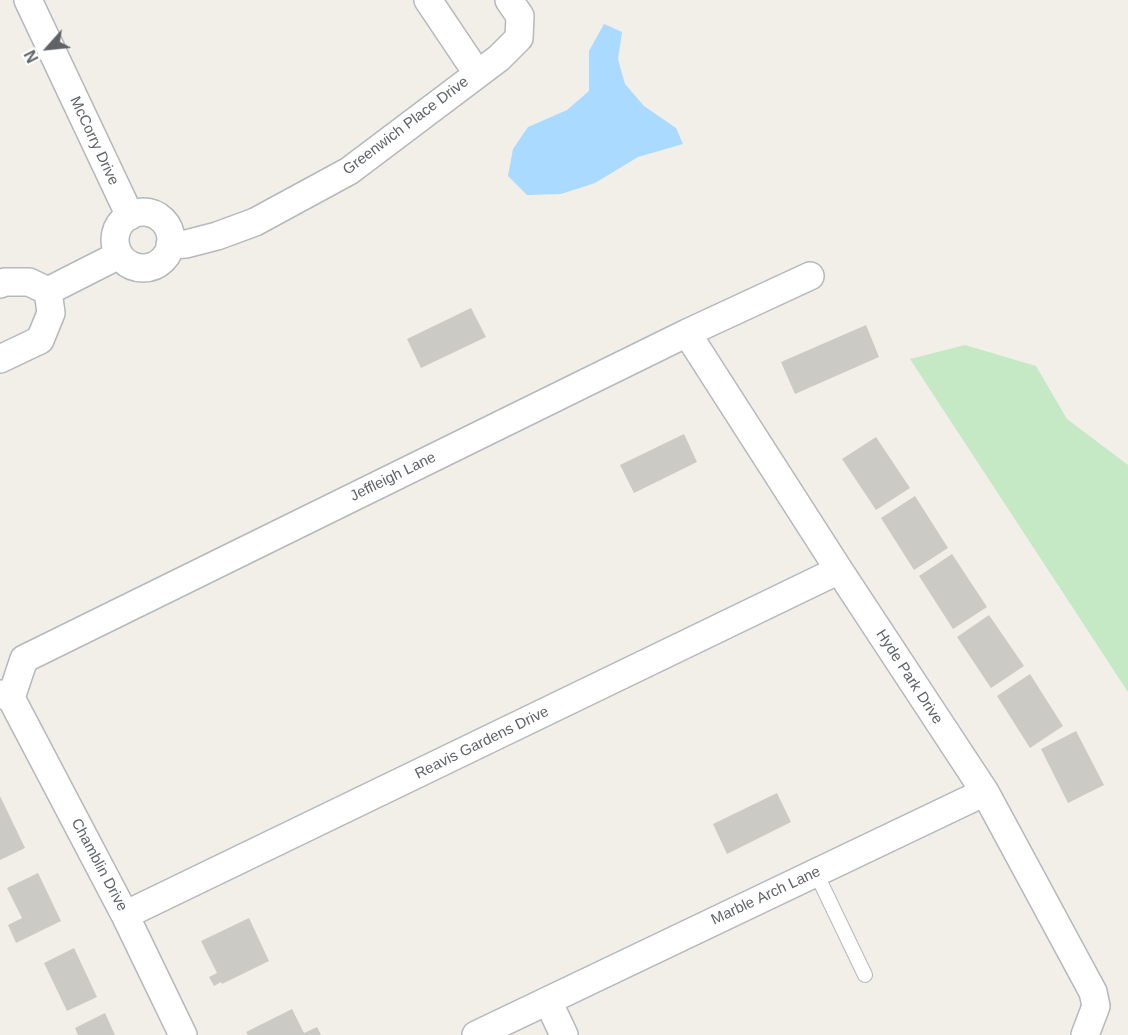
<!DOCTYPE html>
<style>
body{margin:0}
#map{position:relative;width:1128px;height:1035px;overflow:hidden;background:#f1efe8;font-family:Arial,sans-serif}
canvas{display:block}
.north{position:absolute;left:18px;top:18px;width:60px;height:60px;-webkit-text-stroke:4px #fff;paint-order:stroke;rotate:243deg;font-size:16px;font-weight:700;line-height:24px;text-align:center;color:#5f6368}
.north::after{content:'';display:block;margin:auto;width:21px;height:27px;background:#5f6368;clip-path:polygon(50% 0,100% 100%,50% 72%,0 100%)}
</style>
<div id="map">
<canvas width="1128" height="1035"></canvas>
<div class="north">N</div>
</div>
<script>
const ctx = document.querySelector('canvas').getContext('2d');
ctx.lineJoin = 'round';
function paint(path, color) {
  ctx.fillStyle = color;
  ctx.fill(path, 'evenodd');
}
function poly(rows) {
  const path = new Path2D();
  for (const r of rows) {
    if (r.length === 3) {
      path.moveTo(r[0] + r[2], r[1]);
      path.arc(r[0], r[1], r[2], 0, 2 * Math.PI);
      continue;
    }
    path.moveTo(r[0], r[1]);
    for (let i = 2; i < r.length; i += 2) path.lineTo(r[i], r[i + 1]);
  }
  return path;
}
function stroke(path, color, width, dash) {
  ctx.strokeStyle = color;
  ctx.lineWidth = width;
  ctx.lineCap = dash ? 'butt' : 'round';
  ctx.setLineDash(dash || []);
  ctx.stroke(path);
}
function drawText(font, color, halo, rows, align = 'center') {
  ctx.font = font + ' Arial,sans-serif';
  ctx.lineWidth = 6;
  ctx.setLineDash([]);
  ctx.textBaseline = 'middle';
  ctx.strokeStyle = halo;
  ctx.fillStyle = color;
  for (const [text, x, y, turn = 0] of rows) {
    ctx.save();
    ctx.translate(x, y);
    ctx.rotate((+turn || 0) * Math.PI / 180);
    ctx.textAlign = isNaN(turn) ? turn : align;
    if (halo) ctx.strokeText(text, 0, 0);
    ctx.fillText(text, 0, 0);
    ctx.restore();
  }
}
paint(poly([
 [965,345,1036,366,1067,419,1128,465,1128,692,910,359]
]), '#c5e8c5');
paint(poly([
 [604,24,622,32,618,59,625,84,644,106,676,128,683,144,638,157,595,183,561,194,527,195,508,176,513,149,528,127,567,110,589,91,589,51]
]), '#aadaff');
paint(poly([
 [471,308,486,337,421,368,407,339],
 [866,325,879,357,795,394,781,362],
 [684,434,697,462,634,493,620,465],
 [876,437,910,488,876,510,842,459],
 [915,496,948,548,914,570,881,518],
 [952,554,987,607,953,629,919,576],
 [989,615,1024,666,991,688,957,637],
 [1030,674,1063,726,1030,748,997,696],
 [1076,731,1104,785,1068,803,1041,749],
 [777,793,791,822,727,854,713,824],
 [0,796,25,848,0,860],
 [38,873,61,921,16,943,8,925,22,918,7,888],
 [249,918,269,961,222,984,221,982,214,986,209,977,217,973,201,941],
 [74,948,97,997,67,1011,44,963],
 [292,1009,304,1033,317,1027,321,1035,248,1035,246,1032],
 [105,1013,115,1035,78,1035,75,1028]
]), '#cccac5');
const lane = poly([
 [816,873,865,975]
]);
const street = poly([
 [28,0,130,216],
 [428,0,477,73],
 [143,240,28],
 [170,245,186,244,217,236,255,222,349,171,499,58,519,38,520,16,509,0],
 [0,284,5,282,29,282,48,291],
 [48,291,119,255],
 [687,333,839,570,985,792,1093,992,1096,1006,1085,1035],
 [0,359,40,340,51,313,48,291],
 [0,694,11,698,24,659,687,333,810,276],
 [11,698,125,915,183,1035],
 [125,915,839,570],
 [548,1001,564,1035],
 [476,1035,985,792]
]);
stroke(lane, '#b5b8bc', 16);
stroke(street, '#b5b8bc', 30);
stroke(lane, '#fff', 14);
stroke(street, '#fff', 27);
drawText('15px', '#5f6368', '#fff', [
 ["Greenwich Place Drive",406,126,-37],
 ["McCorry Drive",94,141,65],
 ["Jeffleigh Lane",393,477,-26],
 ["Hyde Park Drive",909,677,57],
 ["Reavis Gardens Drive",482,743,-26],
 ["Chamblin Drive",99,865,62],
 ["Marble Arch Lane",766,896,-25]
]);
</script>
